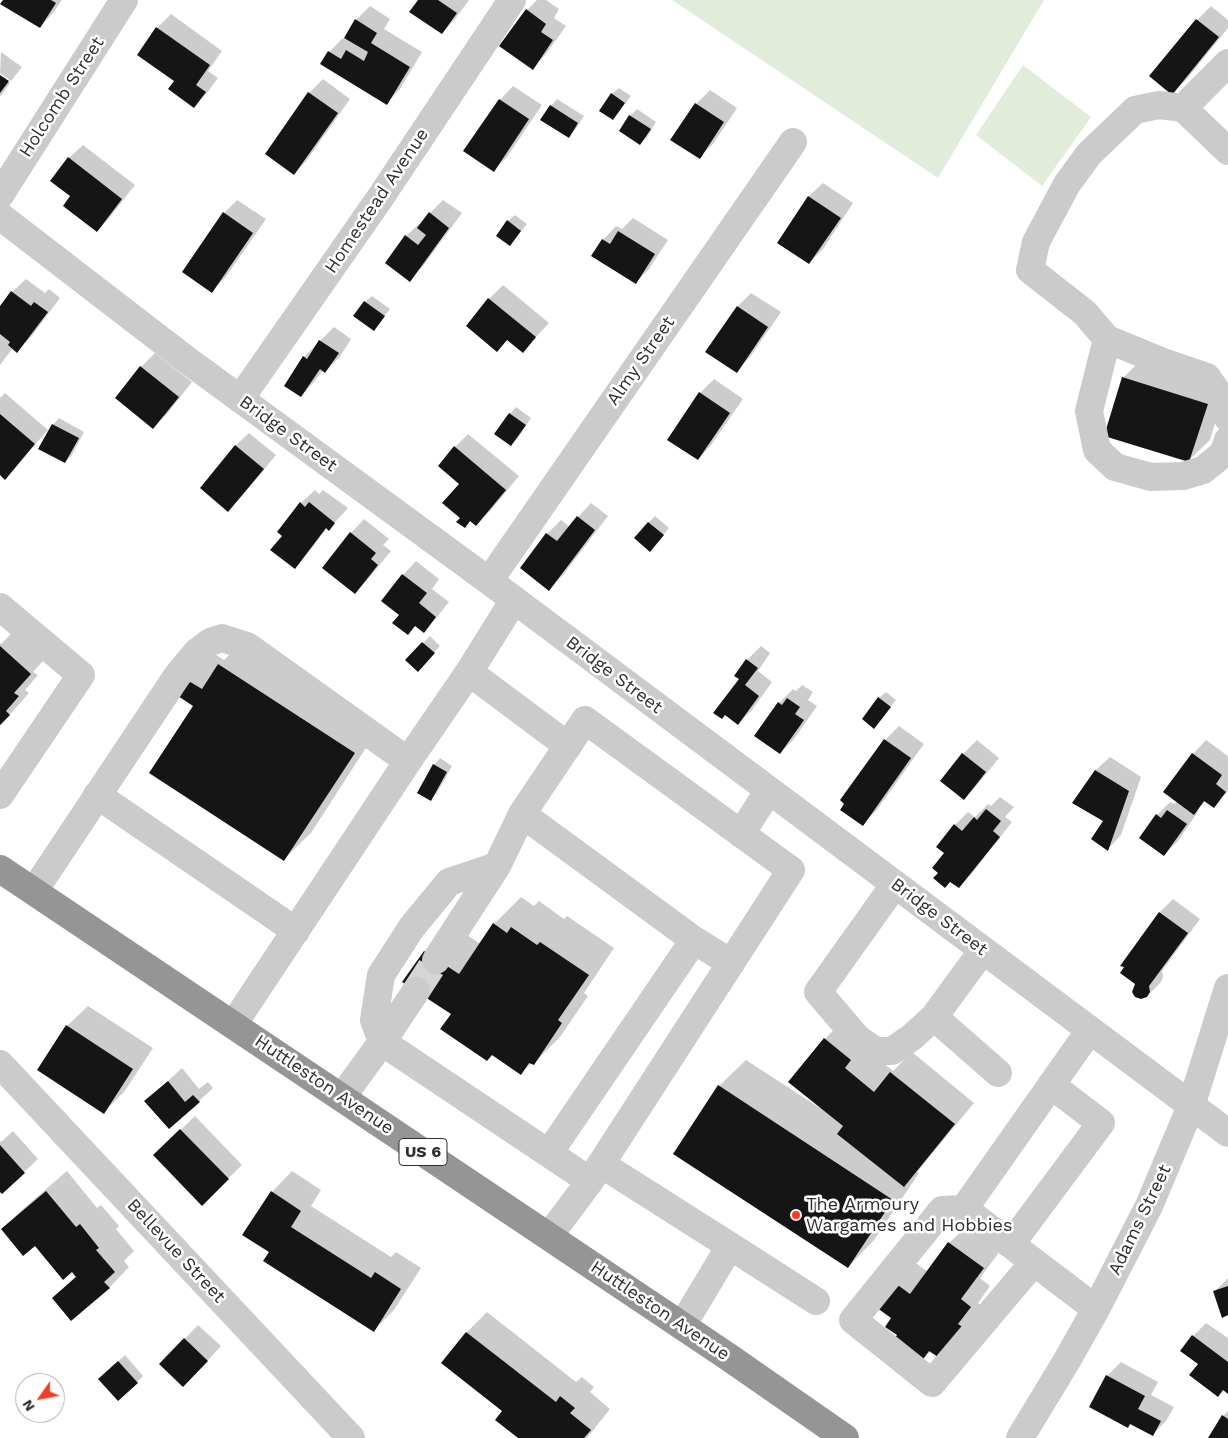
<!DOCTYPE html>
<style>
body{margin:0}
#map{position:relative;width:1228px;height:1438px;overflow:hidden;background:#fff;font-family:"Work Sans",sans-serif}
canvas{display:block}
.north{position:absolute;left:15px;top:1373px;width:50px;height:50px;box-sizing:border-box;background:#fff;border:1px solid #ababab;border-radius:50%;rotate:237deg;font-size:14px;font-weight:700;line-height:20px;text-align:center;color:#2e2e2e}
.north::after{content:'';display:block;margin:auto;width:18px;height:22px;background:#f53b21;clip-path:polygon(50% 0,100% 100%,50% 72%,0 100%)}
</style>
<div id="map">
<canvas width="1228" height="1438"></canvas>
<div class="north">N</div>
</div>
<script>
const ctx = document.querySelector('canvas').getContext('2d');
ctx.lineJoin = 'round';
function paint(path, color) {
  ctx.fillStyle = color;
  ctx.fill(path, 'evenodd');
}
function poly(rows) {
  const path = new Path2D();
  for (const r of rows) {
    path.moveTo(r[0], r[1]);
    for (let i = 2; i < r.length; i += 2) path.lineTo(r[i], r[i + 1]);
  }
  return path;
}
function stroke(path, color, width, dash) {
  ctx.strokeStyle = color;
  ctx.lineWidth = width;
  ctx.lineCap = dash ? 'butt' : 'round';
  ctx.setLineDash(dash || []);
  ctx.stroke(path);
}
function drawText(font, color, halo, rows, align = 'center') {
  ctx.font = font + ' "Work Sans",sans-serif';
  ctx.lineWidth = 5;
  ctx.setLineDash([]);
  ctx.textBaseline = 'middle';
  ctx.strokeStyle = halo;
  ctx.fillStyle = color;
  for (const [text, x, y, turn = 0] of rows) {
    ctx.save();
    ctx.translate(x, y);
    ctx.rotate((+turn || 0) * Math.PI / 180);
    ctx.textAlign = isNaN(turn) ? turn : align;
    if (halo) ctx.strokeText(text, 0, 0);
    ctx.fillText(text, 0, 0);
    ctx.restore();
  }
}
paint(poly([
 [672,0,1044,0,938,178],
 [1023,65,1091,117,1042,186,976,135]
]), '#e1edda');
paint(poly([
 [4,0,62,0,53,13,40,27],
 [419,0,469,0,455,19,442,33],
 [537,0,546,0,559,9,554,18,566,26,546,54,533,68,501,46,527,10],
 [370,6,390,19,384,29,422,52,400,89,387,103,329,52,343,38,344,39,356,20],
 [1211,6,1228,20,1228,28,1186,80,1172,93,1151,76,1197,20],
 [171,14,222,51,208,71,218,78,207,93,194,106,176,81,157,28],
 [1,52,22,67,11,81,0,73],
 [0,76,10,83,0,97],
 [323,79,350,99,307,160,294,174,266,154,309,93],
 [513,86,542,105,507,157,494,170,500,100],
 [619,88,631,96,613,119,612,94],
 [710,90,737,108,713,144,699,157,672,139,696,104],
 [557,99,584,116,575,130,568,136,551,106],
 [637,109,656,122,647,137,640,144,630,116],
 [83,145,135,185,110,217,97,231,69,158],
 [823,183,853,203,823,249,809,263,779,242,809,196],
 [237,200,266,219,225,278,211,291,224,213],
 [443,200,462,213,423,266,409,280,406,236,420,223,422,224,430,213],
 [515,215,527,224,510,245,508,221],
 [633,218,668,240,649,269,636,282,603,240,616,226,622,229],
 [26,279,45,293,49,289,60,298,31,337,17,351,13,348,0,365,0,308,12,292],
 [503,285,549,323,523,351,508,339,497,350,468,326,489,299],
 [751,293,781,312,750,357,736,371,738,306],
 [372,296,390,309,374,329,365,302],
 [334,327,351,339,339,358,325,371,323,370,314,382,301,396,286,385,304,357],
 [155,353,192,382,167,414,153,427,141,367],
 [1144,357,1227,383,1210,440,1189,460,1123,378],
 [714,379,743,399,711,445,698,459,700,393],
 [5,393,48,430,5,478,0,474,0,398],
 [516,407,531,418,518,438,511,444,510,414],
 [59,418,84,432,72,455,65,462,53,425],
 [249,433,276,455,242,496,228,510,235,446],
 [468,434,519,476,490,511,476,525,471,520,464,527,461,518,460,484,455,447],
 [315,490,319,494,323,490,348,508,329,529,327,528,308,553,294,567,283,535,301,503],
 [591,503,608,516,563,575,549,589,547,534,561,520,570,527,578,517],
 [655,516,669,528,657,543,648,523],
 [364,519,389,539,383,545,391,551,368,579,355,593,351,533],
 [416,561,439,579,432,589,449,602,437,617,424,631,416,625,407,634,401,614,383,601,403,575],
 [20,625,50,653,33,672,38,675,25,690,29,693,0,726,0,643,1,644],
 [430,636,440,646,424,664,407,660],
 [246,638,380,726,311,833,284,859,194,706,174,692,210,651,224,660],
 [761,646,770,653,758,671,772,682,752,710,738,723,726,714,740,678,736,675,747,660],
 [802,685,813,692,808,700,817,706,794,739,780,753,756,736,779,703,793,689,796,691],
 [886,692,896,700,874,727,879,698],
 [899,726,924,744,876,811,863,824,846,803,842,800,885,740],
 [977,740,999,758,977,785,964,799,942,781,963,754],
 [1206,740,1228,756,1228,791,1213,806,1206,801,1198,809,1199,810,1178,841,1164,855,1157,815,1170,802,1174,804,1178,801,1193,754],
 [1110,757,1141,777,1121,835,1108,849,1105,821,1074,802,1096,770],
 [440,758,452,766,437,793,430,799,434,765],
 [1000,797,1014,807,1005,817,1012,822,972,873,959,886,939,872,955,825,968,812,975,817,988,804,991,806],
 [521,897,534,906,539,901,564,919,567,916,614,948,584,993,588,996,560,1037,533,1064,532,1063,521,1073,452,1014,425,951,451,925,481,944,494,924],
 [1173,899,1200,919,1162,971,1163,977,1161,982,1147,996,1141,998,1137,984,1126,967,1122,965,1160,912],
 [88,1006,153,1048,124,1092,103,1113,67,1026],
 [845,1018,864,1047,893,1071,912,1052,974,1103,917,1172,919,1173,874,1240,848,1267,719,1086,746,1060,820,1108,825,1039],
 [182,1068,199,1089,208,1082,213,1088,199,1101,169,1127,146,1101],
 [195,1116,242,1165,202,1204,155,1155],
 [13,1131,38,1159,24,1172,0,1190,0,1141,1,1142],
 [67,1171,97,1208,101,1205,119,1226,116,1229,134,1251,124,1261,129,1267,109,1288,53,1298,77,1275,35,1244,2,1229,23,1209],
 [292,1171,321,1190,311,1206,391,1257,396,1252,421,1268,394,1310,374,1330,271,1251,272,1192],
 [970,1223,1003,1247,980,1278,990,1286,978,1303,983,1307,961,1337,931,1351,918,1364,899,1335,893,1318,875,1305,913,1261,928,1272,949,1243],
 [1228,1278,1228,1314,1214,1292],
 [487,1312,576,1382,582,1377,594,1387,590,1392,610,1409,587,1438,520,1438,504,1411,443,1363,467,1332],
 [1206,1323,1228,1338,1228,1392,1224,1389,1218,1395,1199,1364,1193,1336],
 [198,1325,221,1346,197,1372,161,1364],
 [125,1355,143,1376,137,1382,106,1373],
 [1121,1362,1158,1382,1151,1395,1174,1407,1166,1421,1153,1434,1131,1423,1128,1426,1107,1376],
 [1228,1411,1228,1438,1210,1438,1223,1416]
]), '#0003');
paint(poly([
 [3,0,51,0,56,3,40,28,0,4],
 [418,0,438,0,457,13,442,34,409,12],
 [526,9,546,24,541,32,553,40,533,70,499,46],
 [355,19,377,33,371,43,410,67,387,105,320,64,328,51,341,59,346,50,364,61,368,52,344,38],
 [1196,19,1219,37,1172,95,1149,76],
 [156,27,210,65,196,85,206,92,194,108,168,89,174,81,137,55],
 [0,75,9,81,0,93],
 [308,92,338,113,294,175,265,154],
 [611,93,625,103,613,120,599,111],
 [499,99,529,119,494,172,463,151],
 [695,103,724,122,700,159,670,140],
 [550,105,578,123,569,138,540,120],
 [629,115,651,129,640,145,619,131],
 [68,157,122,199,97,232,63,206,70,196,50,181],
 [808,196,841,218,809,264,777,243],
 [223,212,253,233,212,293,182,272],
 [429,212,449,228,410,282,385,263,405,235,418,245,426,235,417,228],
 [507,220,521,231,510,246,496,236],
 [618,231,655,254,636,284,591,256,602,239,610,244],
 [11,291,31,306,34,302,48,312,17,353,8,345,10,342,0,334,0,306],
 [488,298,536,337,523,353,507,340,497,352,466,326],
 [364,301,385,316,374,331,353,316],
 [737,306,768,327,737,373,705,352],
 [319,340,339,353,325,373,320,369,301,397,284,386,303,356,307,359],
 [140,366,179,397,153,429,115,398],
 [1122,377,1208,404,1189,462,1104,436],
 [699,392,730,413,698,460,667,440],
 [509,413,526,425,511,446,494,434],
 [0,414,35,444,5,480,0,475],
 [52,424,79,438,65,463,38,449],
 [235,445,264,469,228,512,200,488],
 [454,446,506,490,476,526,470,521,465,528,456,522,460,518,442,503,459,484,438,466],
 [300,502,305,507,309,502,335,523,329,531,326,528,295,569,270,550,282,536,277,532],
 [577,516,595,530,549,591,520,568,546,533,557,541],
 [648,522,664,535,650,552,634,538],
 [350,532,376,553,371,559,378,565,355,594,322,568],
 [402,574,427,593,419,603,436,617,424,633,415,626,408,635,392,623,399,615,381,601],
 [422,642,435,653,418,672,405,660],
 [0,646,31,674,14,693,19,696,6,711,10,715,0,725],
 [746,659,758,668,745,685,759,696,738,725,725,715,722,719,713,713,739,679,734,676],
 [218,664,355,753,284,861,149,773,193,706,172,692,182,677,202,689],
 [878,697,891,707,874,729,862,719],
 [787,698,800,707,795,714,804,720,780,754,754,736,778,702,782,705],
 [884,739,911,758,863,826,840,810,844,804,840,800],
 [962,753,986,772,964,800,940,781],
 [1192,753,1222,775,1216,784,1226,792,1214,808,1204,801,1194,815,1163,792],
 [433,764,447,772,431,801,417,793],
 [1095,770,1129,791,1108,851,1091,839,1103,821,1072,803],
 [986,809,1001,821,993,831,1000,837,959,888,950,882,945,888,933,878,938,873,932,868,944,853,936,847,954,824,962,831,974,817,977,820],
 [1167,810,1187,824,1164,856,1139,838,1156,814,1161,818],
 [1159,912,1188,933,1149,986,1150,992,1147,997,1141,999,1135,997,1132,992,1135,984,1120,973,1124,967,1120,966],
 [493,923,507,933,511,927,537,945,540,942,589,975,558,1020,562,1023,534,1065,529,1063,521,1075,492,1055,487,1061,440,1029,451,1014,402,982,424,951,459,974],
 [66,1025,133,1069,104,1114,37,1070],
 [824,1038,851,1060,845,1068,874,1092,890,1072,955,1124,904,1187,837,1134,843,1126,788,1082],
 [168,1081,185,1102,193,1095,200,1102,169,1129,144,1101],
 [718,1085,893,1200,848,1268,673,1154],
 [180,1129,229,1179,202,1206,153,1155],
 [0,1145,25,1173,2,1194,0,1192],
 [46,1191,76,1227,80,1224,99,1248,96,1250,115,1272,104,1282,110,1288,71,1321,52,1298,76,1277,72,1272,63,1280,35,1246,23,1256,1,1229],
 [271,1191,301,1211,291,1227,371,1278,375,1272,401,1289,374,1332,263,1261,269,1252,242,1235],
 [948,1242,984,1268,961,1299,971,1307,958,1324,964,1328,941,1359,929,1351,918,1366,890,1345,897,1335,885,1327,891,1318,873,1305,891,1280,910,1294],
 [1228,1286,1228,1315,1222,1318,1213,1291],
 [466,1332,556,1402,560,1396,575,1408,570,1413,591,1430,584,1438,518,1438,495,1420,502,1411,441,1363],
 [1192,1335,1228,1362,1228,1394,1223,1390,1218,1397,1189,1375,1198,1364,1180,1351],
 [184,1338,208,1361,183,1387,159,1364],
 [118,1361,138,1383,118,1401,98,1379],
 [1106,1375,1145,1396,1138,1409,1161,1421,1153,1436,1130,1424,1128,1428,1089,1407],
 [1222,1415,1228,1419,1228,1438,1208,1438]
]), '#151515');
stroke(poly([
 [416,991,436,960]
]), '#d5d5d5', 28, [28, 14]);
stroke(poly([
 [1183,108,1228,63],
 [1228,151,1183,108,1159,105,1135,110,1089,154,1067,184,1036,242,1030,270,1085,313,1107,339,1163,362,1207,377,1226,405,1228,418],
 [0,195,124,0],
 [0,216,187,360,489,581,1228,1133],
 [1107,339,1089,411,1097,450,1115,467,1151,477,1183,476,1203,470,1223,454,1228,440],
 [240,399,380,198,512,0],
 [489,581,793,142],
 [0,607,81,675,0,795],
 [469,672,568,746],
 [97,795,296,931],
 [522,814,694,940,731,963],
 [741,834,769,790],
 [497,866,449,882,412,927,381,975,374,1020,382,1042,590,1181,549,1236],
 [895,884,818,992,858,1039,876,1051,892,1051,912,1037,934,1017],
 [34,891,177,676,197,652,210,642,222,638,247,646,408,761],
 [983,950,934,1017,998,1073],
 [436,960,497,866,522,814,585,720,791,870,590,1181],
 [233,1025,408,761,469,672,514,600],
 [1090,1030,964,1209,1096,1309],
 [0,1064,351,1438],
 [342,1097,382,1042,416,991],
 [549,1153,694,940],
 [601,1164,730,1246],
 [964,1209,942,1210,853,1320,932,1383,1034,1262],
 [1011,1244,1101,1123,1051,1085],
 [682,1326,730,1246,816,1301],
 [1020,1438,1066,1362,1096,1309,1149,1206,1191,1106,1228,988]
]), '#cbcbcb', 28);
stroke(poly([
 [0,869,727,1356,845,1438]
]), '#959595', 28);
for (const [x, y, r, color] of [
 [796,1215,5,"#f53b21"]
]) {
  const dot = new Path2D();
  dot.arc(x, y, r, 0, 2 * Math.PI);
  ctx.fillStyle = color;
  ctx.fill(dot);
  stroke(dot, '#fff', 2);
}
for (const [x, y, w] of [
 [423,1152,48]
]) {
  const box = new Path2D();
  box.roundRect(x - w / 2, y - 13.5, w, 27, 4);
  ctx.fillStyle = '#fff';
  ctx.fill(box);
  stroke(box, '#2e2e2e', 1);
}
drawText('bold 16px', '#2e2e2e', null, [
 ["US 6",423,1152]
]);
drawText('18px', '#2e2e2e', '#fff', [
 ["Holcomb Street",62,97,-57],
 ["Homestead Avenue",377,201,-56],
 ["Almy Street",641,361,-55],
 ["Bridge Street",288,434,36],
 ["Bridge Street",614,675,37],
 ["Bridge Street",939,917,37],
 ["Huttleston Avenue",324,1085,34],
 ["Adams Street",1140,1220,-64],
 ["Bellevue Street",176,1251,47],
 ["Huttleston Avenue",660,1311,34]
]);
drawText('18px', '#2e2e2e', '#fff', [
 ["The Armoury",806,1205],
 ["Wargames and Hobbies",806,1226]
], 'left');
</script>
